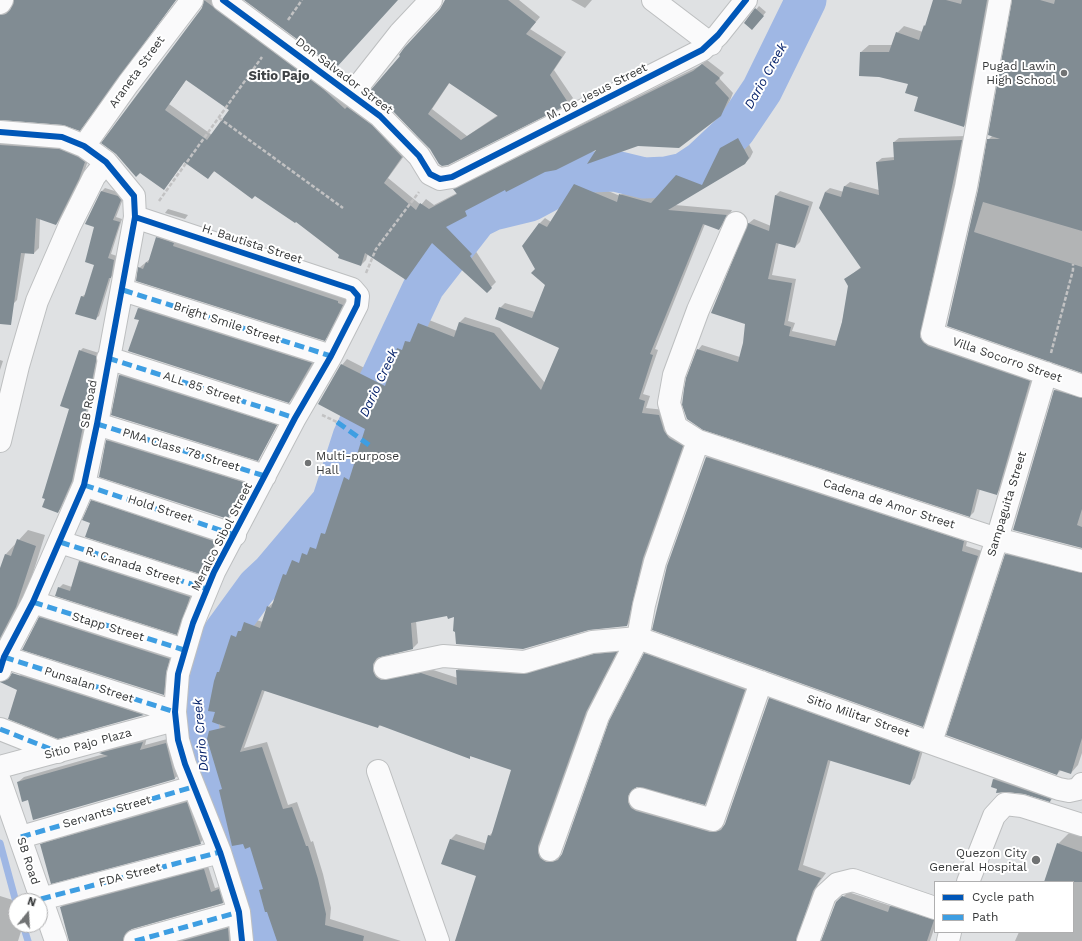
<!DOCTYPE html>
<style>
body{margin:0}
#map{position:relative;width:1082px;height:941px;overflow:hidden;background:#dfe1e3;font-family:"Work Sans",sans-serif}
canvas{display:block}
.legend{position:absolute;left:934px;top:881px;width:140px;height:52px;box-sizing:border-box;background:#fff;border:1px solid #afafb0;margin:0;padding:5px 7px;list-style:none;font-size:12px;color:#363839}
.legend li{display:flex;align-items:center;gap:8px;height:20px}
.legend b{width:20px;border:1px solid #afafb0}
.north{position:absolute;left:8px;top:893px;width:40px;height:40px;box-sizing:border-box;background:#fff;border:1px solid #afafb0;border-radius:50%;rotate:18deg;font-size:11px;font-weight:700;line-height:16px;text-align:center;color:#363839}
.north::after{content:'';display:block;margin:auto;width:14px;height:18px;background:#717374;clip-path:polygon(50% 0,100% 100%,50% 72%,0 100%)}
</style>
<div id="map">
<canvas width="1082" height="941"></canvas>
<ul class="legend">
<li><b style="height:5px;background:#0057b8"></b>Cycle path</li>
<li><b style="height:5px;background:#3e9ee2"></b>Path</li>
</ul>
<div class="north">N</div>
</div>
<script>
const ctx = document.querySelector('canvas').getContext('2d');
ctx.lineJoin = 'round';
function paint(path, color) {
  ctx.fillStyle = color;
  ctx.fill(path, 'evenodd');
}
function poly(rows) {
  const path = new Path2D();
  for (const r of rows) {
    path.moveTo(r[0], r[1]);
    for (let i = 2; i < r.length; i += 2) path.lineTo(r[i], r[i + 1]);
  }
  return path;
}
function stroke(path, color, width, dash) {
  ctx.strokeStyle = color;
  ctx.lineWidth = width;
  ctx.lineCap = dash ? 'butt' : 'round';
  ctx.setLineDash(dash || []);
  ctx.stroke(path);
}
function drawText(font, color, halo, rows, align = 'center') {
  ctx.font = font + ' "Work Sans",sans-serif';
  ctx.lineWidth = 4;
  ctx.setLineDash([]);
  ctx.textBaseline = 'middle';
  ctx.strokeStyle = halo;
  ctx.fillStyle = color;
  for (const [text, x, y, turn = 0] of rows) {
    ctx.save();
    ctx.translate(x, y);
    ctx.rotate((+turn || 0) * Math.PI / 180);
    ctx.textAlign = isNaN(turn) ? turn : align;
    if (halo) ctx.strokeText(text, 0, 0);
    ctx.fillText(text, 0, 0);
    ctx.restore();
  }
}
paint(poly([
 [15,0,176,0,123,70,63,124,0,119,0,9,4,11,11,10],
 [205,0,216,0,326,84,407,152,388,178,421,205,426,199,434,205,457,193,455,190,459,185,699,66,707,60,724,73,719,78,733,93,726,110,721,115,637,145,599,147,505,188,470,207,472,210,467,215,451,223,476,249,475,250,496,282,487,291,433,243,406,279,368,253,366,260,361,265,340,254,296,221,215,171,208,177,185,161,168,184,140,172],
 [187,79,230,110,212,135,169,104],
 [447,0,519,0,540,17,530,29,566,52,554,70,573,98,568,103,448,164,418,135,441,9],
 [450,82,498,115,467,136,432,109],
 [571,0,592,0,585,8],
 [934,0,993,0,971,119,964,126,919,96,909,84,861,52,869,45,893,45,897,33,904,26,923,32,927,23],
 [1013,0,1082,0,1082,372,948,325,979,190,988,140,993,135],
 [759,6,766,12,755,25,745,23],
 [743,133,753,152,750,158,744,164,675,205,732,210,724,224,719,229,705,224,655,349,658,350,643,394,650,396,646,408,665,410,688,441,632,620,627,625,448,615,416,621,418,643,412,649,378,657,378,664,427,668,458,678,457,670,463,665,621,648,552,857,562,856,645,654,650,649,750,684,710,798,705,804,637,786,633,790,633,796,715,827,725,826,769,699,775,693,924,747,915,778,910,784,831,759,803,865,826,873,818,884,801,931,802,941,456,941,477,875,451,839,456,834,487,844,489,836,493,832,513,769,471,756,469,757,381,725,378,727,265,690,244,748,267,742,288,805,297,802,311,842,313,841,323,874,331,908,330,919,401,941,278,941,260,890,263,887,251,846,220,790,223,787,210,732,216,726,223,724,217,712,218,673,221,670,232,636,237,631,239,631,250,618,263,622,268,607,274,602,284,575,289,570,292,561,298,556,302,557,308,549,310,549,316,542,319,543,322,533,328,527,345,478,352,474,366,429,342,365,347,359,388,380,398,349,411,336,413,337,418,323,424,318,457,331,460,322,465,317,500,328,545,383,560,348,500,308,505,303,535,312,546,285,524,246,540,223,545,218,551,222,575,185,580,179,620,196,626,189,657,198,682,171,706,179,721,148,727,143],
 [966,136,958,179,924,326,1034,377,1001,489,997,493,980,489,974,512,970,516,698,350,702,345,740,357,744,343,746,323,712,312,749,223,754,219,771,226,776,195,780,191,813,202,800,242,795,247,779,242,772,275,796,279,788,321,795,323,792,331,838,341,850,286,845,280,861,267,825,192,830,188,844,192,845,186,850,182,879,190,877,162,882,158,895,157,894,142,899,138],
 [0,138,64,145,89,157,84,173,61,219,56,224,40,218,39,248,34,253,25,253,17,300,12,305,0,304],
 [105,188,121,193,124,196,116,217,122,219,111,254,117,256,114,274,111,277,99,316,95,319,81,297,86,294,96,264,102,191],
 [168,209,188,215,185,219,165,213],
 [163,232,349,298,331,334,324,340,139,268,150,259,157,238],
 [146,302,318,357,296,395,289,402,140,320,139,308],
 [83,348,99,353,99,357,75,477,61,508,58,512,46,498,70,408,80,351],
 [0,360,3,361,0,370],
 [123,372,279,422,258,460,112,415,120,375],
 [1063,383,1082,388,1082,547,1014,529,1055,390],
 [111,437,249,480,231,514,227,518,107,440],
 [711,453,968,537,966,546,982,551,927,721,923,726,707,457],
 [95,498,218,539,200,572,91,522,92,501],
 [28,530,45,535,26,595,7,631,0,639,0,570,6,554],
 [1014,547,1082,565,1082,753,1078,765,1071,773,1061,770,1057,774,1006,555],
 [84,558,194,593,180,629,176,633,59,588,63,584,72,587,80,562],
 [44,614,173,655,167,690,164,694,40,618],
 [23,672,146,712,144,714,58,737,16,688,20,676],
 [147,737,145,745,171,738,181,773,175,778,28,799,18,782,24,777,104,754,101,753,106,748],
 [1001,772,1057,794,1050,801,1026,793,992,786,994,779],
 [191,798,205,838,200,843,41,845,46,840],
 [1071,831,1082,835,1082,941,1015,941,1019,932,1073,932,1073,882,1045,882,1058,844],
 [208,866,215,888,223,886,227,899,223,903,128,930,127,933,127,941,70,941,61,907,65,903],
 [848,892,891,906,896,901,935,914,935,926,930,941,822,941,837,903],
 [0,896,16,901,16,925,23,925,18,941,0,941],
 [232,925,234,941,173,941]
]), '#0003');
stroke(poly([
 [0,843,16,902],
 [23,925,28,941]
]), '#9fb7e4', 7);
stroke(poly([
 [268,941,241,870,225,818,203,773,196,698,206,657,257,587,272,573,332,502,353,437,424,286,477,218,493,210,530,201,577,176,591,172,615,171,644,178,666,177,684,173,702,161,735,130,762,90,806,0]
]), '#9fb7e4', 41);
paint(poly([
 [14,0,176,0,80,131,63,125,0,120,0,15,6,14,10,10],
 [204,0,322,88,345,109,347,107,372,125,402,157,384,183,416,210,420,203,429,209,457,194,453,189,693,71,702,64,720,78,715,83,729,98,721,116,679,148,638,146,587,164,596,150,556,170,545,172,506,192,505,190,465,211,467,216,446,227,472,254,470,256,492,288,487,293,432,243,406,280,365,253,361,266,338,258,339,255,296,222,295,223,255,196,252,199,214,171,208,179,184,162,164,190,140,173,136,177,116,154,101,143,202,8],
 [186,80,229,110,207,140,165,110],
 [244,0,398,0,336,68],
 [445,0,508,0,536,22,526,34,562,57,550,75,569,104,448,165,442,166,439,164,430,149,417,136,389,107,369,92,400,56,399,55,404,48,440,9],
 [449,83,498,116,461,140,428,114],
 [933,0,946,0,961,4,962,0,987,0,964,127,914,111,918,97,905,93,908,84,879,77,859,76,860,52,889,52,896,32,919,40,924,25,925,26],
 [1012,0,1040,0,1054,4,1055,0,1082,0,1082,231,983,202,974,232,1082,267,1082,373,947,326,978,190,987,139,1000,139,988,135],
 [755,8,764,16,752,30,744,23],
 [738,138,749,158,745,164,668,210,727,215,719,230,703,224,650,354,653,355,639,399,645,401,642,413,659,415,664,431,669,438,683,446,643,558,627,626,589,630,523,649,456,644,455,632,453,631,454,617,448,619,447,616,411,623,413,649,377,658,373,664,373,671,376,677,381,680,421,673,457,685,456,670,523,674,594,654,617,652,586,712,538,846,538,852,540,858,546,862,552,862,558,860,562,854,609,721,644,653,745,690,705,805,637,787,632,790,628,796,628,802,631,808,636,811,710,832,715,832,721,830,725,824,769,698,920,752,910,785,828,760,798,870,821,878,813,891,796,941,455,941,476,876,441,864,450,839,484,850,488,835,491,836,511,770,470,756,470,759,379,725,378,728,262,690,240,752,262,747,283,809,292,807,306,846,308,846,318,879,326,914,325,925,364,936,363,941,277,941,267,912,265,912,259,890,263,889,250,847,245,849,243,844,232,846,219,790,222,789,207,739,209,731,226,727,212,722,215,712,208,711,214,681,217,672,219,672,231,635,236,637,238,631,241,631,244,622,260,628,267,606,271,608,283,574,286,575,292,560,299,563,302,553,307,555,310,547,316,549,321,533,325,534,344,477,349,480,365,429,318,404,341,364,385,386,397,348,402,350,405,341,410,342,418,323,454,337,459,322,494,333,541,390,559,348,495,319,499,307,532,318,545,285,531,273,535,269,522,246,539,223,547,227,574,184,617,202,619,194,651,203,676,175,702,185,720,148],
 [962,140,920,337,923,342,928,346,1030,381,997,495,977,489,970,517,703,430,687,419,682,405,684,389,686,378,697,349,738,362,743,343,745,324,711,313,748,223,769,231,775,195,809,206,795,248,776,243,768,279,792,283,784,325,791,327,789,336,835,346,842,322,848,286,844,279,861,268,819,208,825,192,841,197,844,186,879,195,876,162,894,160,893,142],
 [0,145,59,149,78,157,85,162,79,179,56,225,36,218,34,254,21,253,11,325,0,324],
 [101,191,118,196,121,200,113,220,120,222,108,258,114,260,111,278,109,278,96,320,75,314,81,296,84,297,94,265,85,262,94,227,85,224],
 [156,237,174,243,173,246,338,301,338,303,343,305,325,341,136,281,138,267,143,269,146,262,148,263],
 [138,308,312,363,289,403,128,351,139,320,134,319],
 [79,350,96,356,96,361,72,481,58,513,42,507,45,499,42,498,69,409,60,406],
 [119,375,277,425,258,461,111,415],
 [1054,390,1082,398,1082,509,1077,525,1082,527,1082,548,1013,530],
 [106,440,246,483,228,519,99,477],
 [706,457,964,541,962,551,978,556,923,727,652,630,667,566],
 [91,500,216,542,200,574,85,537,90,523,82,520],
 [17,539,36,546,16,607,0,638,0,568,5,554,11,556],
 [1005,554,1082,573,1082,738,1071,774,1059,770,1057,775,946,735],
 [79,561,190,597,177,635,55,596,58,587,70,591],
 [39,617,170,659,166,673,164,695,22,650],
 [12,673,144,715,58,739,8,719,17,690,0,682,8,679],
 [143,742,140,750,166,743,175,779,33,820,28,800,22,802,17,782,108,756,99,753],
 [993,779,1051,799,1050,802,1024,794,1006,792,996,793,997,789,991,787],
 [187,802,201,844,51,884,40,844],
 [1057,843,1082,852,1082,882,1044,882],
 [204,869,211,892,219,889,223,903,132,929,126,933,123,941,69,941,60,907],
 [842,896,888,912,890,906,934,920,927,941,821,941,836,902],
 [228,928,229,941,182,941]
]), '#818c93');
const minor = poly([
 [223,0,380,116,419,156,430,174,440,179,452,177,702,50,718,35,746,0],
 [653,0,711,44],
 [1000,0,966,187,932,334,1082,386],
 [0,3,2,0],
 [352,94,400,33,431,0],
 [0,132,62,137,84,146,106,162,134,196,135,217,97,424,84,485,33,602,4,657,0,670],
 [84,146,128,84,192,0],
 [135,217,352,289,358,296,357,305,331,356,295,418,214,572,193,623,178,674,175,712,178,740,185,764,220,852,239,912,242,941],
 [736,223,698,310,674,375,669,403,676,427,698,441,997,539,1082,561],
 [123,290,331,356],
 [108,358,295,418],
 [97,424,265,476],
 [0,441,18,366,37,301,70,225,94,177,106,162],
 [84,485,235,535],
 [60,542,207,589],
 [33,602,184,650],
 [4,657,175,712],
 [385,668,443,656,524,662,592,642,638,638,1059,789,1069,791,1078,789,1082,784],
 [0,729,58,752],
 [931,742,997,539,1046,373],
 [0,767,175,720],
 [378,771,438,941],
 [0,781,56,941],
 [640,799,713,820,761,682],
 [21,837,193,787],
 [550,850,598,716,638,638,644,605,655,562,698,441],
 [968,882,994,816,1005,804,1022,806,1082,825],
 [41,899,220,852],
 [135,941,239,912],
 [808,941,825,895,837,884,853,880,935,908],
 [948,941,950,932]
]);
stroke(minor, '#bdbfc0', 24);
stroke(poly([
 [288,20,302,0],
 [219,118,343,208],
 [159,201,262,57],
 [366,273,376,249,419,192],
 [1051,353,1073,270,1073,264],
 [322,415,337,422]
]), '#c2c2c3', 2.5, [4, 2]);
stroke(minor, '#fafafb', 22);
stroke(poly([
 [123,290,331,356],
 [108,358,295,418],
 [337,422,369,445],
 [97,424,265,476],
 [84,485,235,535],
 [60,542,207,589],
 [33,602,184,650],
 [4,657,175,712],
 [0,729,58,752],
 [21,837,193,787],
 [41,899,220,852],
 [135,941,239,912]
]), '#3e9ee2', 5, [10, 5]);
stroke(poly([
 [223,0,380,116,419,156,430,174,440,179,452,177,702,50,718,35,746,0],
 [0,132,62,137,84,146,106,162,134,196,135,217,97,424,84,485,33,602,4,657,0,670],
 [135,217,352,289,358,296,357,305,331,356,295,418,214,572,193,623,178,674,175,712,178,740,185,764,220,852,239,912,242,941]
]), '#0057b8', 6);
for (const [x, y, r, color] of [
 [1064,73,4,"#717374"],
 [308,463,4,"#717374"],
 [1036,860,5,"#717374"]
]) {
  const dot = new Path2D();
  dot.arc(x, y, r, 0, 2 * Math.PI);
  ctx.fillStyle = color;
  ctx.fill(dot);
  stroke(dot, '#fff', 1.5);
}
drawText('12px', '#363839', '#fff', [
 ["Pugad Lawin",1056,66],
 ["High School",1056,80],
 ["Multi-purpose",316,456,"left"],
 ["Hall",316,470,"left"],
 ["Quezon City",1027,853],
 ["General Hospital",1027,867]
], 'right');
drawText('12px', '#363839', '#fff', [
 ["Araneta Street",137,72,-54],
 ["Don Salvador Street",344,76,37],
 ["M. De Jesus Street",597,92,-27],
 ["H. Bautista Street",252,244,18],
 ["Bright Smile Street",227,323,18],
 ["Villa Socorro Street",1007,360,19],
 ["ALL 85 Street",202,388,18],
 ["SB Road",89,404,-80],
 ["PMA Class '78 Street",181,450,17],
 ["Cadena de Amor Street",889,504,18],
 ["Sampaguita Street",1007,504,-73],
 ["Hold Street",160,509,18],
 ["Meralco Sibol Street",222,537,-63],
 ["R. Canada Street",133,566,18],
 ["Stapp Street",108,627,17],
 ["Punsalan Street",89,685,18],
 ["Sitio Militar Street",858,716,19],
 ["Sitio Pajo Plaza",88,744,-15],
 ["Servants Street",107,812,-16],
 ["SB Road",28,861,72],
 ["FDA Street",130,875,-15]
]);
drawText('bold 13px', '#3f4346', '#fff', [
 ["Sitio Pajo",279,76]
]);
drawText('italic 13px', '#05216a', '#fff', [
 ["Dario Creek",766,76,-61],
 ["Dario Creek",379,383,-65],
 ["Dario Creek",201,735,-95]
]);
</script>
